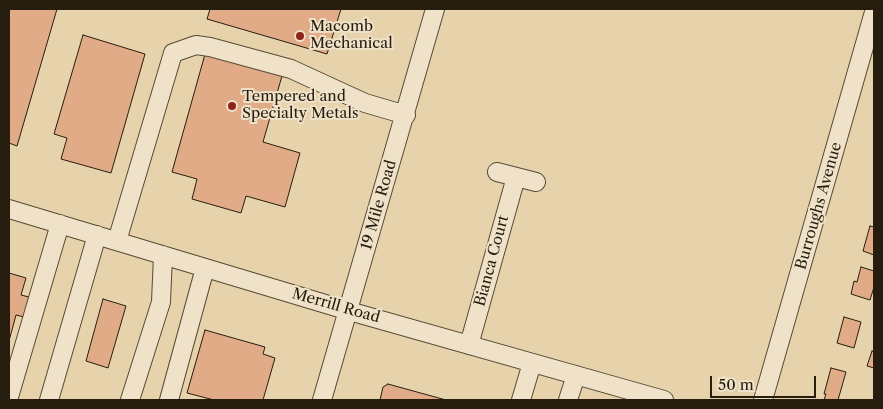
<!DOCTYPE html>
<style>
body{margin:0}
#map{position:relative;width:883px;height:409px;overflow:hidden;background:#e7d3ab;font-family:"Libre Caslon Text",serif}
canvas{display:block}
.frame{position:absolute;inset:0;border:10px solid #271d0f;pointer-events:none}
.scale{position:absolute;left:710px;top:376px;width:106px;height:22px;box-sizing:border-box;border:2px solid #271d0f;border-top:0;padding-left:6px;font-size:15px;line-height:18px;white-space:nowrap;color:#271d0f;-webkit-text-stroke:4px #efe2c8;paint-order:stroke}
</style>
<div id="map">
<canvas width="883" height="409"></canvas>
<div class="frame"></div>
<div class="scale">50 m</div>
</div>
<script>
const ctx = document.querySelector('canvas').getContext('2d');
ctx.lineJoin = 'round';
function paint(path, color) {
  ctx.fillStyle = color;
  ctx.fill(path, 'evenodd');
}
function poly(rows) {
  const path = new Path2D();
  for (const r of rows) {
    path.moveTo(r[0], r[1]);
    for (let i = 2; i < r.length; i += 2) path.lineTo(r[i], r[i + 1]);
  }
  return path;
}
function stroke(path, color, width, dash) {
  ctx.strokeStyle = color;
  ctx.lineWidth = width;
  ctx.lineCap = dash ? 'butt' : 'round';
  ctx.setLineDash(dash || []);
  ctx.stroke(path);
}
function drawText(font, color, halo, rows, align = 'center') {
  ctx.font = font + ' "Libre Caslon Text",serif';
  ctx.lineWidth = 4;
  ctx.setLineDash([]);
  ctx.textBaseline = 'middle';
  ctx.strokeStyle = halo;
  ctx.fillStyle = color;
  for (const [text, x, y, turn = 0] of rows) {
    ctx.save();
    ctx.translate(x, y);
    ctx.rotate((+turn || 0) * Math.PI / 180);
    ctx.textAlign = isNaN(turn) ? turn : align;
    if (halo) ctx.strokeText(text, 0, 0);
    ctx.fillText(text, 0, 0);
    ctx.restore();
  }
}
const building = poly([
 [9,9,57,9,17,146,9,143,9,9],
 [210,9,341,9,327,54,207,19,210,9],
 [83,35,145,54,111,173,61,159,67,138,54,134,83,35],
 [207,47,284,69,263,142,300,153,285,207,246,196,241,213,192,199,197,179,172,172,207,47],
 [870,226,874,227,874,255,863,251,870,226],
 [861,267,874,271,874,287,870,300,851,294,854,281,857,282,861,267],
 [9,273,26,278,21,295,29,297,24,317,16,315,9,341,9,273],
 [103,299,126,306,108,368,86,361,103,299],
 [844,317,861,322,854,348,837,343,844,317],
 [205,330,265,347,263,354,275,358,263,400,214,400,187,393,205,330],
 [872,351,874,352,874,368,867,366,872,351],
 [831,368,846,372,838,400,824,400,826,394,824,394,831,368],
 [388,384,446,400,380,400,383,387,388,384]
]);
paint(building, '#e0ab86');
stroke(building, '#271d0f', 1);
const minor = poly([
 [497,172,536,182],
 [9,209,349,311,664,400],
 [117,241,173,53,196,45,210,47,291,69,365,103,406,115],
 [469,345,516,177],
 [9,397,60,224],
 [49,400,97,235],
 [130,400,161,302,163,255],
 [169,400,205,268],
 [322,400,435,9],
 [521,400,532,363],
 [568,400,576,375],
 [763,400,874,12]
]);
stroke(minor, '#574a36', 20);
stroke(minor, '#efe2c8', 18);
for (const [x, y, r, color] of [
 [300,36,5,"#8f2418"],
 [232,106,5,"#8f2418"]
]) {
  const dot = new Path2D();
  dot.arc(x, y, r, 0, 2 * Math.PI);
  ctx.fillStyle = color;
  ctx.fill(dot);
  stroke(dot, '#efe2c8', 2);
}
drawText('15px', '#271d0f', '#efe2c8', [
 ["Macomb",310,27],
 ["Mechanical",310,44],
 ["Tempered and",242,97],
 ["Specialty Metals",242,114]
], 'left');
drawText('15px', '#271d0f', '#efe2c8', [
 ["19 Mile Road",379,205,-74],
 ["Burroughs Avenue",819,206,-74],
 ["Bianca Court",492,261,-75],
 ["Merrill Road",336,306,16]
]);
</script>
